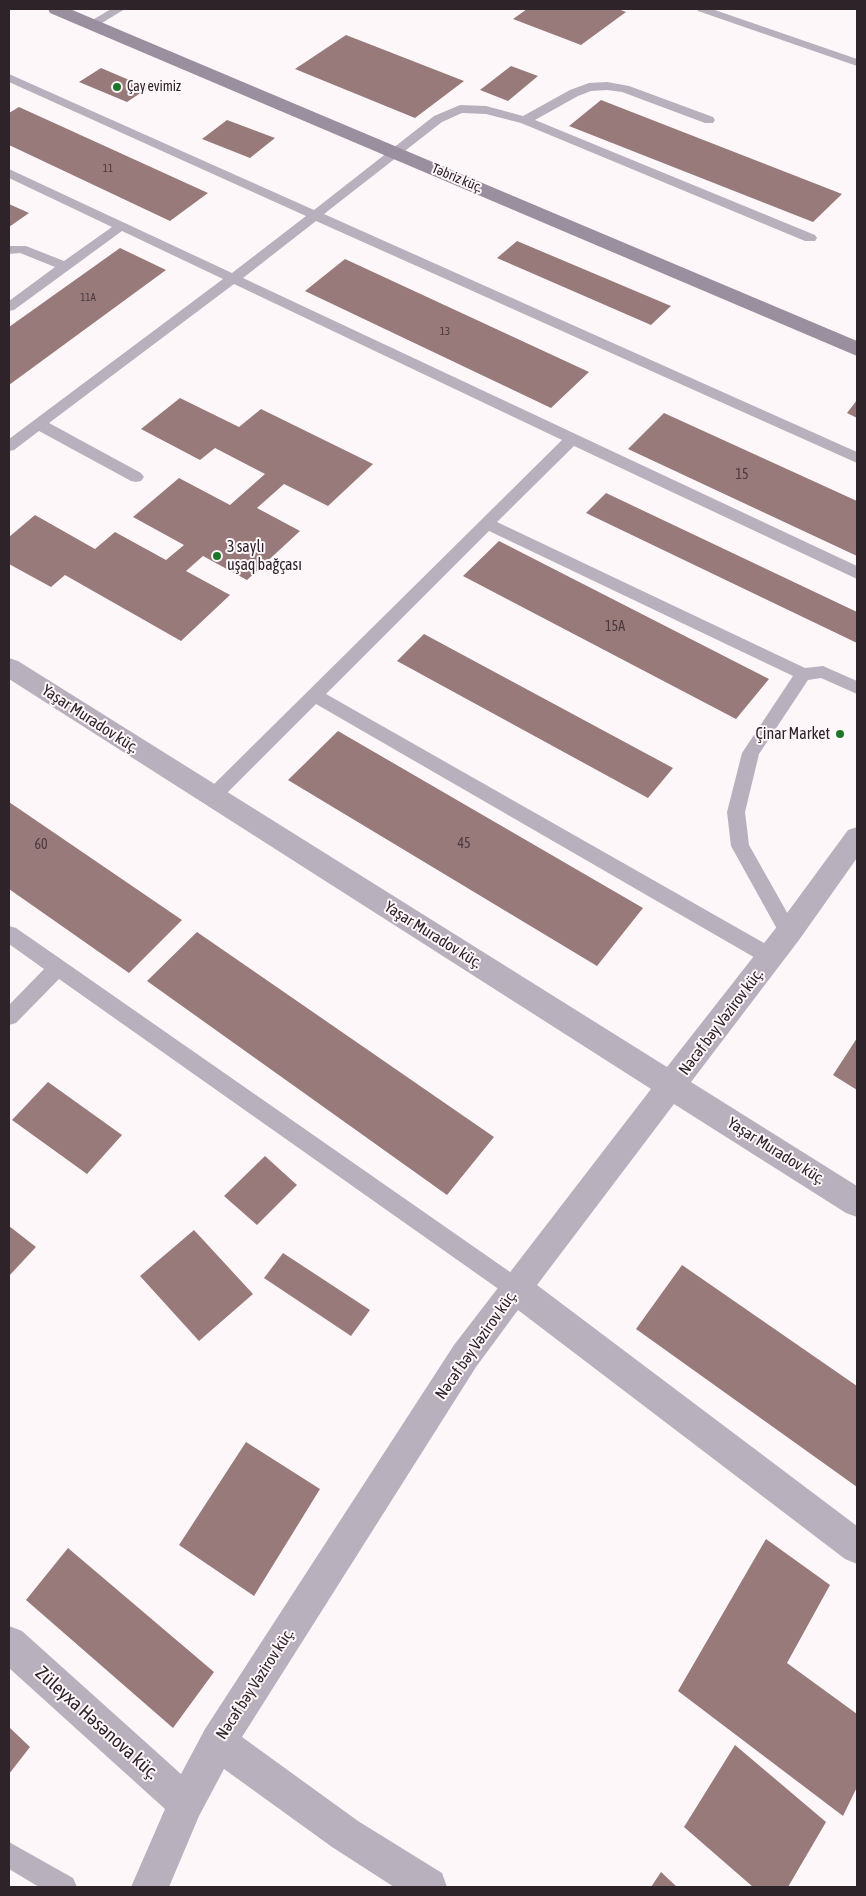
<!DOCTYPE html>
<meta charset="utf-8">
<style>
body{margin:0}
#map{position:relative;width:866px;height:1896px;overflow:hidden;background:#fdf7fa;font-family:"Asap Condensed",sans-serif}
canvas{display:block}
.frame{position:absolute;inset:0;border:10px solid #2e2329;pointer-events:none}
</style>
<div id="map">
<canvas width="866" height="1896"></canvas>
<div class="frame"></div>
</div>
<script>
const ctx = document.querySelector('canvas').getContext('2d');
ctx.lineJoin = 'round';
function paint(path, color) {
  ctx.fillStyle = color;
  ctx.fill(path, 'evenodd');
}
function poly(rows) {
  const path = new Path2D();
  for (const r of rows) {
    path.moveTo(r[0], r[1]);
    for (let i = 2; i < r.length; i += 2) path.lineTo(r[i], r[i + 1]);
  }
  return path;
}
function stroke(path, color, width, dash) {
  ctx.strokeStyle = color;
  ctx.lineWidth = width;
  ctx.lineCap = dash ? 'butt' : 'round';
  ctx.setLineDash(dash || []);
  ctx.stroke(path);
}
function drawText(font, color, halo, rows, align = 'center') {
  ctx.font = font + ' "Asap Condensed",sans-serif';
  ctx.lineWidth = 4;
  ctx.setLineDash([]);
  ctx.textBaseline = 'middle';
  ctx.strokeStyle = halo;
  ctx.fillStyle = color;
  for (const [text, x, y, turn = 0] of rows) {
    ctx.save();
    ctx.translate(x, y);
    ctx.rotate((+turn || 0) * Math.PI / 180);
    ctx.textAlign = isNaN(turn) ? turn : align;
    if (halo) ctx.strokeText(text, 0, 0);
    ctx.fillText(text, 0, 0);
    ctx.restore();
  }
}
paint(poly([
 [527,9,618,9,626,12,581,45,513,19],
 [346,35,464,81,415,118,295,69],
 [511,66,538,76,508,101,480,90],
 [101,68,148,88,127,102,79,82],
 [601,100,842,194,813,222,569,126],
 [19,107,208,193,170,221,9,145,9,113],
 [227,120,275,138,250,158,202,139],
 [9,204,29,213,9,227],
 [517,241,671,306,651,325,497,258],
 [120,248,166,270,9,385,9,327],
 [345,259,589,372,551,408,305,291],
 [180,398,239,427,261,409,373,464,328,506,284,484,257,508,300,531,247,580,203,556,186,571,230,595,181,641,65,575,51,587,9,564,9,537,35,515,95,549,115,532,166,560,184,545,133,517,179,478,230,505,265,474,215,448,200,460,141,429],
 [857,400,857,418,847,413],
 [664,413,857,501,857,556,628,449],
 [606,493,857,612,857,643,586,513],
 [499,541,769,679,736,719,463,576],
 [424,634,673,768,648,798,397,661],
 [338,731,643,908,597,966,288,780],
 [9,802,182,920,129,973,9,889],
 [197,932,494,1137,447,1195,147,981],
 [857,1038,857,1090,833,1075],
 [48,1082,122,1135,87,1174,12,1120],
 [265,1156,297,1185,257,1225,224,1196],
 [9,1226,36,1247,9,1276],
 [194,1230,253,1294,199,1341,140,1276],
 [283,1253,370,1310,351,1336,264,1278],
 [682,1265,857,1386,857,1487,636,1329],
 [246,1442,320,1489,254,1596,179,1545],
 [766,1539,830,1585,787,1663,857,1714,857,1787,843,1816,678,1691],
 [68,1548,214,1672,173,1728,26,1600],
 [9,1727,30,1747,9,1774],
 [735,1745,826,1822,788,1887,753,1887,684,1827],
 [661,1872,677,1887,651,1887]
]), '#997a7b');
paint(poly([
 [111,9,125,9,97,26,89,26,87,24,89,22,111,9],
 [696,9,712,9,857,59,857,66,698,11,696,9],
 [9,74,314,210,434,116,460,105,486,106,523,116,570,90,589,83,607,82,629,86,713,117,715,120,713,123,705,123,622,92,607,90,591,91,578,96,535,120,815,235,817,238,815,241,805,241,521,123,486,114,462,113,442,122,324,214,857,452,857,463,316,221,243,278,857,566,857,579,574,446,497,522,805,668,823,666,857,681,857,694,821,678,808,680,759,754,745,812,749,845,798,932,796,938,789,940,782,938,731,846,727,812,742,753,793,676,489,531,326,694,778,951,780,957,778,963,771,965,764,963,316,704,218,802,212,804,206,802,203,797,206,792,562,440,234,284,49,423,141,473,144,477,141,481,136,482,131,481,39,431,14,450,9,451,9,439,223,279,122,231,14,310,9,311,9,301,55,267,20,253,9,254,9,246,26,246,64,261,112,227,9,178,9,169,232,273,306,216,9,82,9,74],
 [9,926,16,928,65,962,523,1281,526,1288,523,1295,515,1298,507,1295,59,979,16,1023,9,1025,9,1005,44,969,9,944,9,926],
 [9,1842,73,1878,77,1887,39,1887,9,1869,9,1842]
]), '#b8b1bd');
paint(poly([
 [9,658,18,661,667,1067,779,924,848,830,857,827,857,858,799,940,691,1082,857,1186,857,1217,846,1213,674,1104,537,1285,857,1526,857,1564,845,1559,518,1310,476,1367,242,1737,358,1821,442,1873,447,1887,394,1887,332,1847,224,1769,199,1816,169,1887,131,1887,165,1809,9,1668,9,1626,22,1631,181,1774,205,1729,454,1345,651,1089,9,679,9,658]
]), '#b8b1bd');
paint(poly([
 [48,9,70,9,857,341,857,356,50,13,48,9]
]), '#998f9f');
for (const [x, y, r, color] of [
 [117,87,5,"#1c7828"],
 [217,556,5,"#1c7828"],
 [840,734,5,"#1c7828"]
]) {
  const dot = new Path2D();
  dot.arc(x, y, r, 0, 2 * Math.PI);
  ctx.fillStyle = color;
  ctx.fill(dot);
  stroke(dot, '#fdf7fa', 2);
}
drawText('11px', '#49393e', null, [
 ["11",108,169],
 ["11A",88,298],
 ["13",445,332]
]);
drawText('14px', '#2e2329', '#fdf7fa', [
 ["Çay evimiz",127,87]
], 'left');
drawText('14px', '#2e2329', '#fdf7fa', [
 ["Təbriz küç.",457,178,23]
]);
drawText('14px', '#49393e', null, [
 ["15",742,475],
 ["15A",615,627],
 ["45",464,844],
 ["60",41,845]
]);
drawText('16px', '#2e2329', '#fdf7fa', [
 ["3 saylı",227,547],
 ["uşaq bağçası",227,565],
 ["Çinar Market",830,734,"right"]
], 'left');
drawText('16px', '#2e2329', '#fdf7fa', [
 ["Yaşar Muradov küç.",90,719,33],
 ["Yaşar Muradov küç.",433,935,32],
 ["Nəcəf bəy Vəzirov küç.",721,1022,-53],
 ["Yaşar Muradov küç.",776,1151,32],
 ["Nəcəf bəy Vəzirov küç.",476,1345,-55],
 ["Nəcəf bəy Vəzirov küç.",255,1684,-57]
]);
drawText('19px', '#2e2329', '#fdf7fa', [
 ["Züleyxa Həsənova küç.",97,1723,42]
]);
</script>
